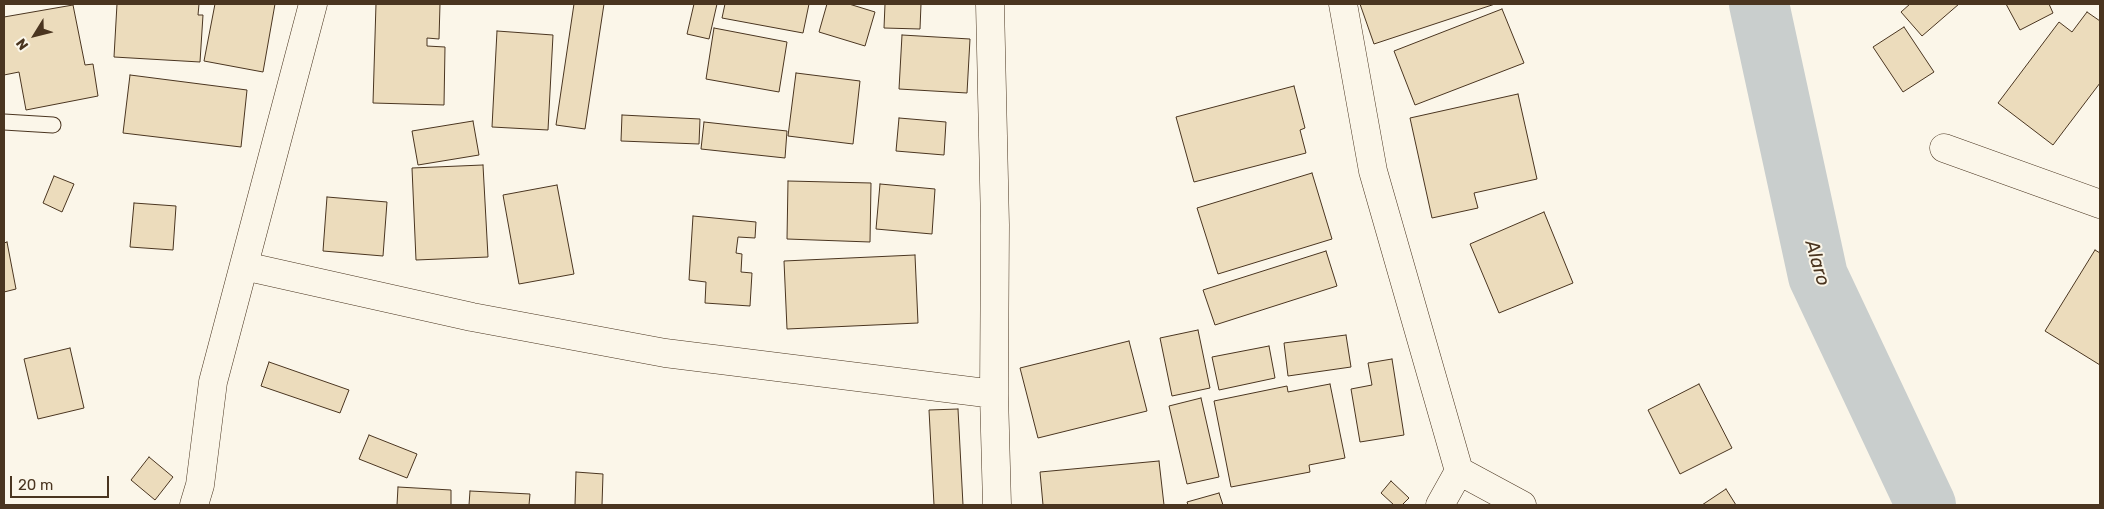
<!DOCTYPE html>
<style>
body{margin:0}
#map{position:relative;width:2104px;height:509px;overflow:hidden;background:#fbf6e9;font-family:Rubik,sans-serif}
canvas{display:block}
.frame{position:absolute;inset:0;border:5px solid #4a3520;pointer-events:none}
.north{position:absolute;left:10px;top:10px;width:50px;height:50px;-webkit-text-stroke:4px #fbf6e9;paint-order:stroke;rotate:234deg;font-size:14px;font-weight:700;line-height:20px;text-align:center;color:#4a3520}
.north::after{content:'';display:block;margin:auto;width:18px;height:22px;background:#4a3520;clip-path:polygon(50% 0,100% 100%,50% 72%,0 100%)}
.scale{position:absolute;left:10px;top:476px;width:99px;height:22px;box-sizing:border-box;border:2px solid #4a3520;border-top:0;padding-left:6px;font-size:15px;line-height:18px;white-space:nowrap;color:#4a3520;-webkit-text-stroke:4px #fbf6e9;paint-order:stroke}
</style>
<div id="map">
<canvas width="2104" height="509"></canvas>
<div class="frame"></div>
<div class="north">N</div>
<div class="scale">20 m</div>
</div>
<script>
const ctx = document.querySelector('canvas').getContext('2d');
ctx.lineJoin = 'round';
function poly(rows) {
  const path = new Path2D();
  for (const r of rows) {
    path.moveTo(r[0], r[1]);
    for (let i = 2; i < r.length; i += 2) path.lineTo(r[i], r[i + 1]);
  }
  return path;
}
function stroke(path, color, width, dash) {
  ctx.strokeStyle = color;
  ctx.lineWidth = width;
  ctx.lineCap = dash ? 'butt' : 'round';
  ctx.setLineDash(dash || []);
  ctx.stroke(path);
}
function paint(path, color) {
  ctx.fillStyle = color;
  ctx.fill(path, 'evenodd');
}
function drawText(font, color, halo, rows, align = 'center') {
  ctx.font = font + ' Rubik,sans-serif';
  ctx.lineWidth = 4;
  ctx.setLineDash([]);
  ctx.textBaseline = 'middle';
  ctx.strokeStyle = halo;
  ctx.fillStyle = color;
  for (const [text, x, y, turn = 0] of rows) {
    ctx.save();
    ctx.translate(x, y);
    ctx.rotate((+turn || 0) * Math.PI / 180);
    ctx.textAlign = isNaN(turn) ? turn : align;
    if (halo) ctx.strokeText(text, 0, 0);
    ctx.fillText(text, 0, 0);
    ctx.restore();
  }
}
stroke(poly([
 [1759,4,1818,276,1926,505]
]), '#c9cecd', 60);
const building = poly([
 [117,4,199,4,198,15,203,15,200,62,114,57,117,4],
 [215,4,275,4,263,72,204,61,215,4],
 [376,4,440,4,439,39,427,38,427,46,445,47,444,105,373,103,376,4],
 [574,4,604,4,585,129,556,125,574,4],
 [694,4,717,4,709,39,687,34,694,4],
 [725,4,809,4,803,33,722,18,725,4],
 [827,4,849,4,875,12,865,46,819,32,827,4],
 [885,4,921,4,920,29,884,28,885,4],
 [1360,4,1495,4,1374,44,1360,4],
 [1910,4,1959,4,1922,36,1901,12,1910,4],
 [2006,4,2049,4,2053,13,2020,30,2006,4],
 [73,5,85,65,93,64,98,96,26,110,19,72,4,75,4,17,73,5],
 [1502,9,1524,63,1415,105,1394,51,1502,9],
 [2087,12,2100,21,2100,83,2053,145,1998,103,2059,22,2072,32,2087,12],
 [1904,27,1934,72,1903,92,1873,47,1904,27],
 [714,28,787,42,779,92,706,79,714,28],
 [497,31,553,35,548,130,492,127,497,31],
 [902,35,970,39,967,93,899,89,902,35],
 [796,73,860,81,853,144,788,136,796,73],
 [130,75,247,90,241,147,123,133,130,75],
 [1294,86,1305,128,1300,130,1306,153,1194,182,1176,117,1294,86],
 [1518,94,1537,179,1474,193,1478,208,1432,218,1410,118,1518,94],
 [622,115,700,119,699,144,621,141,622,115],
 [899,118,946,122,944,155,896,151,899,118],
 [473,121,479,155,418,165,412,131,473,121],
 [704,122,787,131,785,158,701,149,704,122],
 [483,165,488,257,416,260,412,168,483,165],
 [1312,173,1332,239,1218,274,1197,208,1312,173],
 [54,176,74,184,62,212,43,203,54,176],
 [788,181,871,183,870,242,787,239,788,181],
 [880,184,935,189,932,234,876,229,880,184],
 [557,185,574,274,519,284,503,195,557,185],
 [327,197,387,202,383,256,323,251,327,197],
 [134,203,176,206,173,250,130,247,134,203],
 [1544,212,1573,283,1499,313,1470,244,1544,212],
 [693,216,756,222,755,238,738,237,736,253,742,254,741,272,752,273,750,306,705,303,706,282,689,280,693,216],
 [7,242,16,289,4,292,4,243,7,242],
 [2095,250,2100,253,2100,365,2045,331,2095,250],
 [1326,251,1337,286,1215,325,1203,290,1326,251],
 [915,255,918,323,787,329,784,261,915,255],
 [1198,330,1210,388,1172,396,1160,338,1198,330],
 [1346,335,1351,367,1288,376,1284,343,1346,335],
 [1129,341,1147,411,1038,438,1020,368,1129,341],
 [1269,346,1275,378,1219,390,1212,357,1269,346],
 [70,348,84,408,38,419,24,359,70,348],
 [1392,359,1404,435,1360,442,1351,389,1372,385,1368,363,1392,359],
 [269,362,349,390,340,413,261,386,269,362],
 [1330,384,1345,458,1309,465,1310,472,1231,487,1214,401,1287,386,1288,392,1330,384],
 [1699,384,1732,448,1680,474,1648,410,1699,384],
 [1201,398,1219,477,1187,484,1169,406,1201,398],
 [958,409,963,505,934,505,929,410,958,409],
 [369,435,417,454,407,478,359,459,369,435],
 [149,457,173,477,155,500,131,480,149,457],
 [1159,461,1164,505,1043,505,1040,472,1159,461],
 [576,472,603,474,602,505,575,505,576,472],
 [1391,481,1409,498,1402,505,1394,505,1381,493,1391,481],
 [398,487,451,490,451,505,397,505,398,487],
 [1726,489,1736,505,1702,505,1726,489],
 [470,491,530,494,529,505,469,505,470,491],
 [1219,493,1223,505,1188,505,1187,502,1219,493]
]);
paint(building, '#ecdcbc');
stroke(building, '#4a3520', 1);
const service = poly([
 [4,122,53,125]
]);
const minor = poly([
 [990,4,995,225,994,394,997,505],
 [1343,4,1373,171,1459,471,1440,505],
 [1944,148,2100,204],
 [244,266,472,317,665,353,994,394],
 [1459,471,1522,505],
 [194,505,200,485,213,382,313,4]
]);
stroke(service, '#4a3520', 17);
stroke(minor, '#4a3520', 29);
stroke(service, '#fbf6e9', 15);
stroke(minor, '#fbf6e9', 28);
drawText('italic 19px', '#4a3520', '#fbf6e9', [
 ["Alaro",1817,263,74]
]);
</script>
